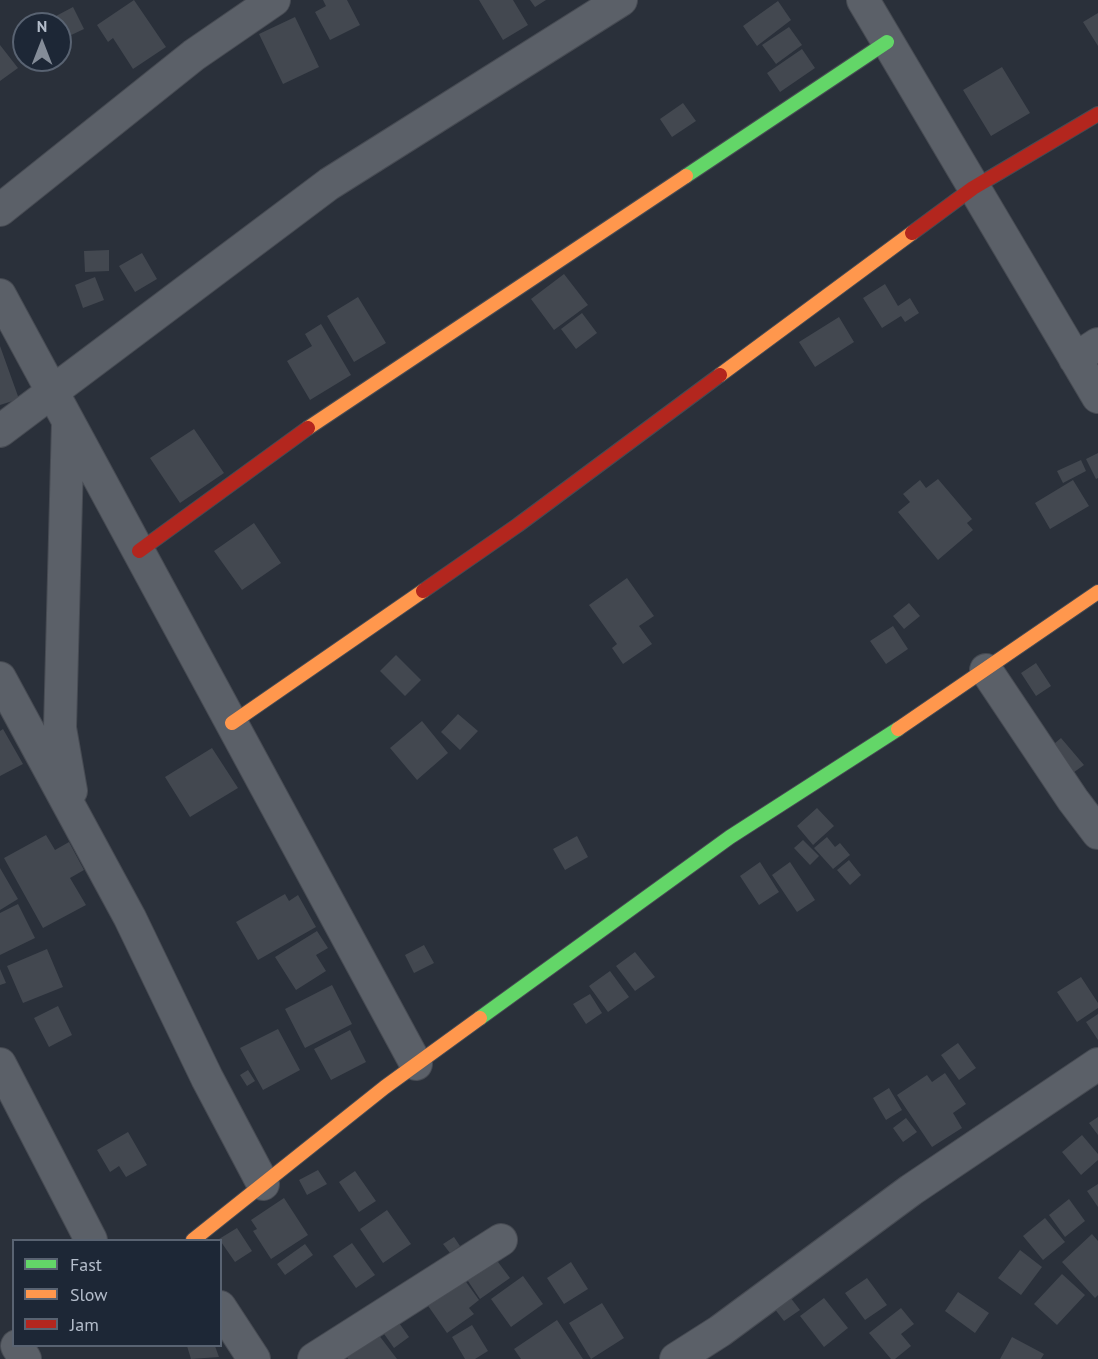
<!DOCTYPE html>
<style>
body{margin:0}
#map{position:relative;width:1098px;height:1359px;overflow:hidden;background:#2a303a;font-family:"PT Sans",sans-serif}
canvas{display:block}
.legend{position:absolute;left:12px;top:1239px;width:210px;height:108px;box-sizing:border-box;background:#1d2736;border:2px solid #596372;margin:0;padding:8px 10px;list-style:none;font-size:18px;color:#b4bdcb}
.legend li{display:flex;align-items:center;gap:12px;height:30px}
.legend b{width:30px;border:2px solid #596372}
.north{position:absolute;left:12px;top:12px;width:60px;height:60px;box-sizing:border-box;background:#1d2736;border:2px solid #596372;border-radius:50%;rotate:0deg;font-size:16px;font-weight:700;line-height:24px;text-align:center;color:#b4bdcb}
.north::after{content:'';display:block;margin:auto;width:21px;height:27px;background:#848c98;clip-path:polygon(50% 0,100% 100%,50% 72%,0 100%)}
</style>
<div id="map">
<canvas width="1098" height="1359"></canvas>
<ul class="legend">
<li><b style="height:8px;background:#63d668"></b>Fast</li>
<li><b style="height:8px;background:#ff974d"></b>Slow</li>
<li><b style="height:8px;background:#b3261e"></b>Jam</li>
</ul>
<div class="north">N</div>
</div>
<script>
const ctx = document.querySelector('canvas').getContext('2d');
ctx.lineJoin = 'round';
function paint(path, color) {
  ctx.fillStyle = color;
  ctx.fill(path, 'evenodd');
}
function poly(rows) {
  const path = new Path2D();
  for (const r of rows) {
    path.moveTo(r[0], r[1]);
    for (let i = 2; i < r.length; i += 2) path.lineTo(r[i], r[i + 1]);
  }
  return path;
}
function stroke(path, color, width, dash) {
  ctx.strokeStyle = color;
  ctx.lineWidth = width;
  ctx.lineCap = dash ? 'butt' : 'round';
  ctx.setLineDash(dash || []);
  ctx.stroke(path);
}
paint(poly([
 [134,0,166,47,133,69,113,38,108,42,97,25],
 [323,0,347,0,360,25,330,40,315,12,326,6],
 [479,0,513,0,528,25,503,40],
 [530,0,546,0,535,7],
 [778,1,791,20,757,46,743,26],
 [73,7,84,29,67,37,56,16],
 [1098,13,1098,46,1083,22],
 [295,17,319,67,283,84,259,34],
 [789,27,802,45,776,64,762,45],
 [0,45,18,68,0,81],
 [802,49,815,68,780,92,767,73],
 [1002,67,1030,113,991,136,963,90],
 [683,103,696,121,672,137,660,119],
 [109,250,109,271,85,272,84,251],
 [142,253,157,279,135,292,119,266],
 [564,274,588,305,554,330,531,299],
 [95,277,104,300,83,308,75,285],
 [885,284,898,306,910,298,919,313,905,322,901,316,882,328,863,298],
 [358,297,386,343,354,362,327,316],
 [582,313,597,333,576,349,561,329],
 [839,317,854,342,815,367,799,342],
 [321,324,351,375,310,400,287,361,312,346,305,334],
 [0,346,19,399,0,405],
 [194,429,224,473,180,503,150,458],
 [1098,453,1098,478,1096,479,1086,459],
 [1081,460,1086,471,1063,483,1057,471],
 [938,479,972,519,967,523,973,530,938,560,898,512,910,502,903,494,920,480,926,488],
 [1073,480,1089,506,1050,529,1035,503],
 [254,523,281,563,242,590,214,551],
 [627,578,654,616,639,626,652,644,623,664,612,648,617,644,589,605],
 [909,603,920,616,904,629,893,616],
 [893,626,908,649,886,664,870,641],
 [396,655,421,680,405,696,380,671],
 [1036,663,1051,686,1036,696,1021,673],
 [458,714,478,731,460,750,441,732],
 [422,721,448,753,417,780,390,748],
 [3,729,23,764,0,776,0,731],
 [1061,738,1084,765,1070,775,1048,749],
 [212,748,238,788,190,817,165,777],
 [817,808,834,826,813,845,797,826],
 [46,835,55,850,69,842,84,870,70,878,86,905,43,928,4,858],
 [577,836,588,857,565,870,553,849],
 [827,837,835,847,840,843,850,855,833,869,814,848],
 [803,840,819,856,810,865,794,848],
 [849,860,861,875,850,885,837,870],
 [760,862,779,892,759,905,740,876],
 [790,862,815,900,797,912,772,875],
 [0,868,18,899,0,910],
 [285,894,289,901,298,895,316,927,258,960,236,922],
 [18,904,35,938,0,955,0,913],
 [317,931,328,948,316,955,326,971,296,990,275,957],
 [424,945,434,963,414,973,405,955],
 [47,949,63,987,23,1003,7,966],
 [635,952,655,977,635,991,616,966],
 [0,969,6,983,0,985],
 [610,971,629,997,608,1012,589,986],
 [1081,977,1098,1003,1098,1008,1077,1022,1057,992],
 [332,985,352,1024,305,1048,285,1009],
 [590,994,602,1013,586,1024,573,1004],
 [58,1006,72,1035,49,1047,34,1018],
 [1098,1014,1098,1040,1086,1022],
 [278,1029,300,1070,263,1090,240,1048],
 [350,1030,366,1062,331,1080,314,1049],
 [958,1043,976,1068,959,1080,941,1055],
 [248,1070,255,1081,247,1086,240,1075],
 [945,1073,966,1104,953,1113,962,1128,932,1147,897,1095,927,1075,932,1082],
 [889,1088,902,1110,886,1120,873,1098],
 [1098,1117,1098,1135,1089,1123],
 [906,1118,917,1132,903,1142,893,1128],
 [128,1132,147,1165,126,1177,119,1166,110,1172,97,1150],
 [1082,1135,1098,1154,1098,1160,1081,1175,1062,1152],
 [318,1170,327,1184,307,1195,299,1180],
 [355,1171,376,1201,359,1212,339,1182],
 [1098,1184,1098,1207,1087,1191],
 [284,1198,308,1235,271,1259,253,1231,257,1229,251,1220],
 [1069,1199,1085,1221,1065,1237,1049,1215],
 [387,1210,411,1244,383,1263,360,1229],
 [1045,1218,1065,1242,1043,1260,1023,1236],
 [237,1228,252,1251,235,1262,219,1239],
 [1092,1234,1098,1241,1098,1295,1095,1298,1062,1262],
 [454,1237,460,1246,450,1253,443,1244],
 [352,1243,375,1275,356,1288,333,1256],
 [305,1244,313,1255,285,1275,277,1264],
 [1020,1250,1042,1267,1021,1295,998,1278],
 [495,1258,510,1278,480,1299,466,1278],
 [571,1262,588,1289,564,1304,547,1278],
 [1062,1274,1085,1295,1057,1325,1034,1304],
 [523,1276,543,1304,511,1327,491,1299],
 [867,1278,887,1305,865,1320,845,1293],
 [464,1279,479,1300,469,1308,474,1314,447,1333,424,1300],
 [958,1292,989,1313,975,1333,945,1311],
 [790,1297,800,1310,784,1321,774,1308],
 [824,1298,848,1328,824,1347,800,1316],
 [602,1303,624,1338,591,1359,569,1323],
 [901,1308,914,1324,901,1334,911,1346,895,1359,891,1359,869,1333],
 [397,1320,409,1337,394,1348,382,1331],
 [557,1320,583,1359,521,1359,514,1349],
 [472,1325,488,1351,475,1359,465,1359,452,1337],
 [378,1334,397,1359,348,1359,346,1356],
 [1012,1337,1044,1354,1041,1359,1000,1359],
 [187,1346,215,1346,219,1357,191,1359]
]), '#434850');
const street = poly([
 [863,0,1098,397],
 [0,210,194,55,274,0],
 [0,295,416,1064],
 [1075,359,1098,344],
 [68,422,60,728,71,791],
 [0,431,329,184,621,0],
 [986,670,1073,800,1098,833],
 [0,678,130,918,207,1078,263,1184],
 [0,1064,91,1240],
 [220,1307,254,1359],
 [17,1346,25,1359],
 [314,1359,501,1240],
 [676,1359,720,1331,911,1190,1098,1064]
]);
const fast = poly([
 [686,176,887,42],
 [480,1018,730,837,898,729]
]);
const slow = poly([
 [720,375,912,233],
 [308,428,686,176],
 [232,723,423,591],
 [898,729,1098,592],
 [193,1240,385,1087,480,1018]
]);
const jam = poly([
 [912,233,973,188,1098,114],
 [139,551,308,428],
 [423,591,518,525,720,375]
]);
stroke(street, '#474b53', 34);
stroke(fast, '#474b53', 16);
stroke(slow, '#474b53', 16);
stroke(jam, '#474b53', 16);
stroke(street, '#5b6068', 32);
stroke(fast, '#63d668', 14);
stroke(slow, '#ff974d', 14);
stroke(jam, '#b3261e', 14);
</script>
